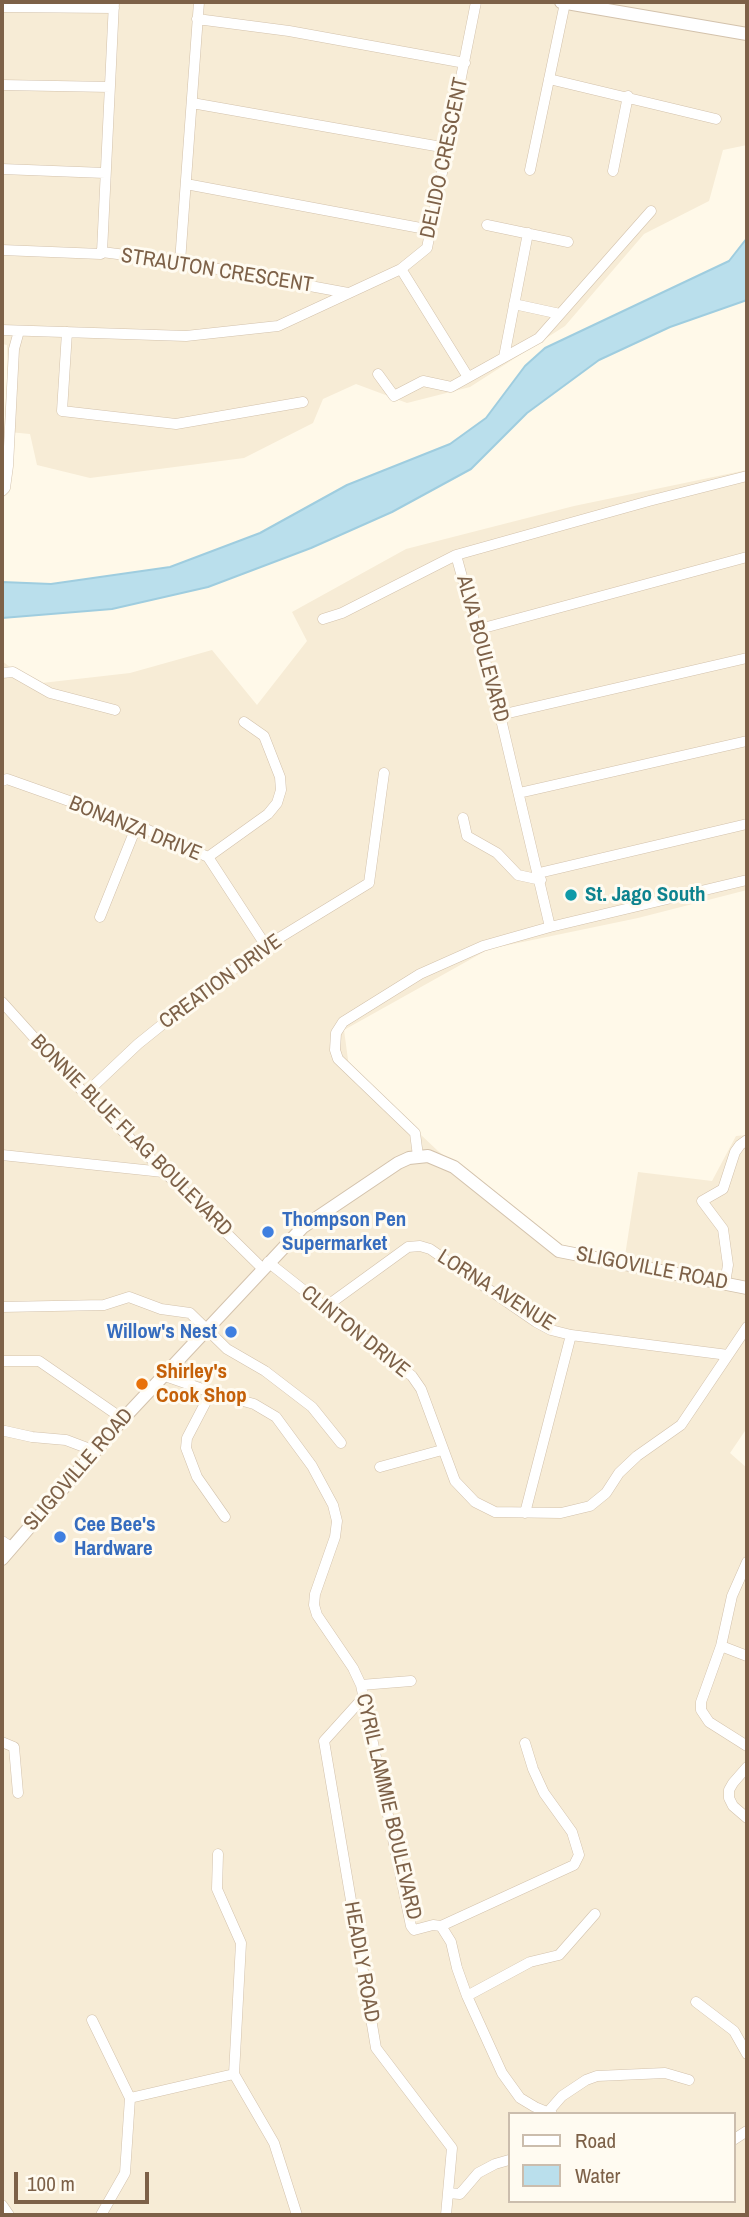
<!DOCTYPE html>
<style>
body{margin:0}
#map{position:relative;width:749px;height:2217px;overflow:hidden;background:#fff9e9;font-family:"Archivo Narrow",sans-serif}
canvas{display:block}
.frame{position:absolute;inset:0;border:4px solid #7d6148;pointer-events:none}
.legend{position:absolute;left:508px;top:2112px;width:228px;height:91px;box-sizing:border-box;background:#fffbf1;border:2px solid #cbbdad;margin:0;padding:9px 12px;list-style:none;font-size:21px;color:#7d6148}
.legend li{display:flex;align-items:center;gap:14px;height:35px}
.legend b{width:35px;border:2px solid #cbbdad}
.scale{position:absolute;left:14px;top:2172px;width:135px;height:32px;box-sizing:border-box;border:4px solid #7d6148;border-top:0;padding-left:9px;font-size:21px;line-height:24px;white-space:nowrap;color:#7d6148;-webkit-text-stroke:5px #fffbf1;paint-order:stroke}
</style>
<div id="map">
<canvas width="749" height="2217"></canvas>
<div class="frame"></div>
<ul class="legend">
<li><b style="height:9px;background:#fff"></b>Road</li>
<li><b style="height:19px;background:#badfec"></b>Water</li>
</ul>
<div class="scale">100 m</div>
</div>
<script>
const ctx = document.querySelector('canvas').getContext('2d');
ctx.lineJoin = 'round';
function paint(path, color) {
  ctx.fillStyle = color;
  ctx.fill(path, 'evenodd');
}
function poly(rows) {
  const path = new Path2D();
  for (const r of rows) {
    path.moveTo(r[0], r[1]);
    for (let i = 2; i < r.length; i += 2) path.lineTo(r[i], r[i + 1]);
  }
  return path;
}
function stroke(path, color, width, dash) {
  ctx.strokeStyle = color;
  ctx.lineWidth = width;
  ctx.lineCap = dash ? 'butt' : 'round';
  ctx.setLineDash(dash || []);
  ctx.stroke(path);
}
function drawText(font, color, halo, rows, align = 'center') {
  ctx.font = font + ' "Archivo Narrow",sans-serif';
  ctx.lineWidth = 6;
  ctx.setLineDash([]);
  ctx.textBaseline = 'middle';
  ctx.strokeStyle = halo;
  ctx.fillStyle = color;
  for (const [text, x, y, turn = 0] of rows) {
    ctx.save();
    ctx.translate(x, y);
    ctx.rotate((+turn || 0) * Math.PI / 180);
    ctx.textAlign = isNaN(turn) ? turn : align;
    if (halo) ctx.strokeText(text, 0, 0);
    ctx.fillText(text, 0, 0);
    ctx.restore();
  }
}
paint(poly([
 [2,2,747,2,747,145,723,150,709,201,644,234,565,326,470,387,407,403,356,384,323,399,313,423,244,458,90,478,37,465,30,434,9,432,7,345,2,344],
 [747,470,747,890,638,918,489,949,344,1030,349,1067,438,1151,568,1252,624,1262,638,1172,712,1181,736,1136,747,1135,747,1428,730,1453,747,1468,747,2215,2,2215,2,661,33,684,130,673,212,650,257,705,307,641,292,612,406,549,574,506],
 [509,2114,733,2114,733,2201,509,2201]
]), '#f7ecd6');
const water = poly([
 [747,238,747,300,670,327,599,360,527,413,471,469,392,512,311,548,208,587,112,609,2,618,2,582,51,584,170,567,260,533,347,485,450,444,486,418,525,366,545,348,729,261,747,238]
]);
paint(water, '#badfec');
stroke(water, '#9fcddf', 2);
const minor = poly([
 [2,7,114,8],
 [197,19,289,31,465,63],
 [549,79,716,119],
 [2,85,110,87],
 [192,103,447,148],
 [2,169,105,173],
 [530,170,565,3],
 [613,171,628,96],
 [186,184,431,230],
 [487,225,568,242],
 [2,250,101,254,102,252,180,262,348,293],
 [102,252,114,2],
 [180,262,199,2],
 [401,269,468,377],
 [514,304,560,314],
 [2,330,186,336,278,326,401,269,427,248,476,2],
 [67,332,62,411,176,424,303,402],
 [504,357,528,233],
 [378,374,394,396,423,381,451,387,539,338,651,211],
 [2,491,5,488,8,466,14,349,19,331],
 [456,555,500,715,550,927],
 [323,619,342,613,456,555,649,501,747,476],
 [476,630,747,557],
 [2,673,13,672,50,693,115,710],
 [500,715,747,658],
 [2,781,7,779,137,825,208,857,266,946],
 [519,793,747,741],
 [463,818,467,836,497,853,518,875,541,880],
 [208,857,268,814,277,803,281,790,280,777,264,736,244,722],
 [539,873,747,824],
 [100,917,137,825],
 [2,1002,85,1094,263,1269],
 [85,1094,138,1044,204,991,266,946,369,883,384,773],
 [2,1155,163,1172],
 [418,1156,415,1133,338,1059,335,1050,336,1033,343,1022,420,974,483,946,550,927,747,880],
 [268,1262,412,1376,421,1389,455,1481,475,1502,495,1512,561,1513,590,1506,606,1493,619,1473,637,1456,681,1425,747,1327],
 [725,1283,728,1265,723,1229,702,1201,723,1189,735,1152,740,1145,747,1140],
 [2,1307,104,1305,129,1297,161,1309,190,1313,227,1349,265,1371,312,1407,341,1443],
 [324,1308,408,1247,420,1246,430,1249,536,1322,551,1330,571,1335,728,1355],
 [2,1361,39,1361,123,1419],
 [165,1376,211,1392,254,1404,276,1417,312,1466,333,1505,337,1521,335,1537,315,1594,314,1605,317,1615,353,1668,361,1685,411,1926,414,1930,433,1925,441,1926,574,1865,579,1855,572,1832,544,1793,533,1769,525,1743],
 [211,1392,187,1438,186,1448,197,1477,225,1517],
 [5,1431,32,1437,66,1440,95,1451],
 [380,1467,442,1450],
 [525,1513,571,1335],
 [2,1541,11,1547],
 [747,1562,732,1596,721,1646,701,1702,701,1710,709,1722,747,1746],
 [721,1646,747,1656],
 [361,1685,411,1681],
 [362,1699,324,1741,376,2048,452,2148,446,2215],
 [2,1742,14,1747,18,1793],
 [747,1767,733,1783,729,1790,729,1798,733,1806,747,1818],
 [218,1854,217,1889,241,1943,234,2074,274,2143,297,2215],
 [441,1926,451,1942,457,1968,467,1996,502,2073,520,2098,535,2107,552,2114],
 [467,1996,530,1962,559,1955,595,1914],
 [696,2002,734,2031,747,2054],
 [92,2020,130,2098,125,2173,101,2215],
 [130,2098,234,2074],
 [548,2112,562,2096,586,2080,597,2076,665,2073,689,2080],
 [733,2140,747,2131],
 [448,2193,460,2194,478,2173,495,2164,509,2160],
 [2,2205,9,2215]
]);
const tertiary = poly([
 [561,2,747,34],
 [2,1559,123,1419,303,1227,398,1163,409,1158,428,1156,454,1167,559,1251,747,1288]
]);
stroke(minor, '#d3c2ac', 11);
stroke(tertiary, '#d3c2ac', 14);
stroke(minor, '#fff', 10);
stroke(tertiary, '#fff', 12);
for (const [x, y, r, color] of [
 [571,895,7,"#0f9aa8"],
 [268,1232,7,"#3f7fe0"],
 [231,1332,7,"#3f7fe0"],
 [142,1384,7,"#e8710a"],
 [60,1537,7,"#3f7fe0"]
]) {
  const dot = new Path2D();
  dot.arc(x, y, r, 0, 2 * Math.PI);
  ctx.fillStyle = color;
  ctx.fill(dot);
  stroke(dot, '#fffbf1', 2.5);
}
drawText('21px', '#7d6148', '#fffbf1', [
 ["DELIDO CRESCENT",445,158,-78],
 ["STRAUTON CRESCENT",217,271,9],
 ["ALVA BOULEVARD",482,649,75],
 ["BONANZA DRIVE",135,829,22],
 ["CREATION DRIVE",221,982,-36],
 ["BONNIE BLUE FLAG BOULEVARD",131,1136,45],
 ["SLIGOVILLE ROAD",652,1269,11],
 ["LORNA AVENUE",496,1291,32],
 ["CLINTON DRIVE",355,1332,39],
 ["SLIGOVILLE ROAD",79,1470,-49],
 ["CYRIL LAMMIE BOULEVARD",388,1807,77],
 ["HEADLY ROAD",361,1962,80]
]);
drawText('bold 21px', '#0d838f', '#fffbf1', [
 ["St. Jago South",585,895]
], 'left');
drawText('bold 21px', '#366cbe', '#fffbf1', [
 ["Thompson Pen",282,1220],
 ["Supermarket",282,1244],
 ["Willow's Nest",217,1332,"right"],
 ["Cee Bee's",74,1525],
 ["Hardware",74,1549]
], 'left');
drawText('bold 21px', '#c56008', '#fffbf1', [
 ["Shirley's",156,1372],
 ["Cook Shop",156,1396]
], 'left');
</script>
